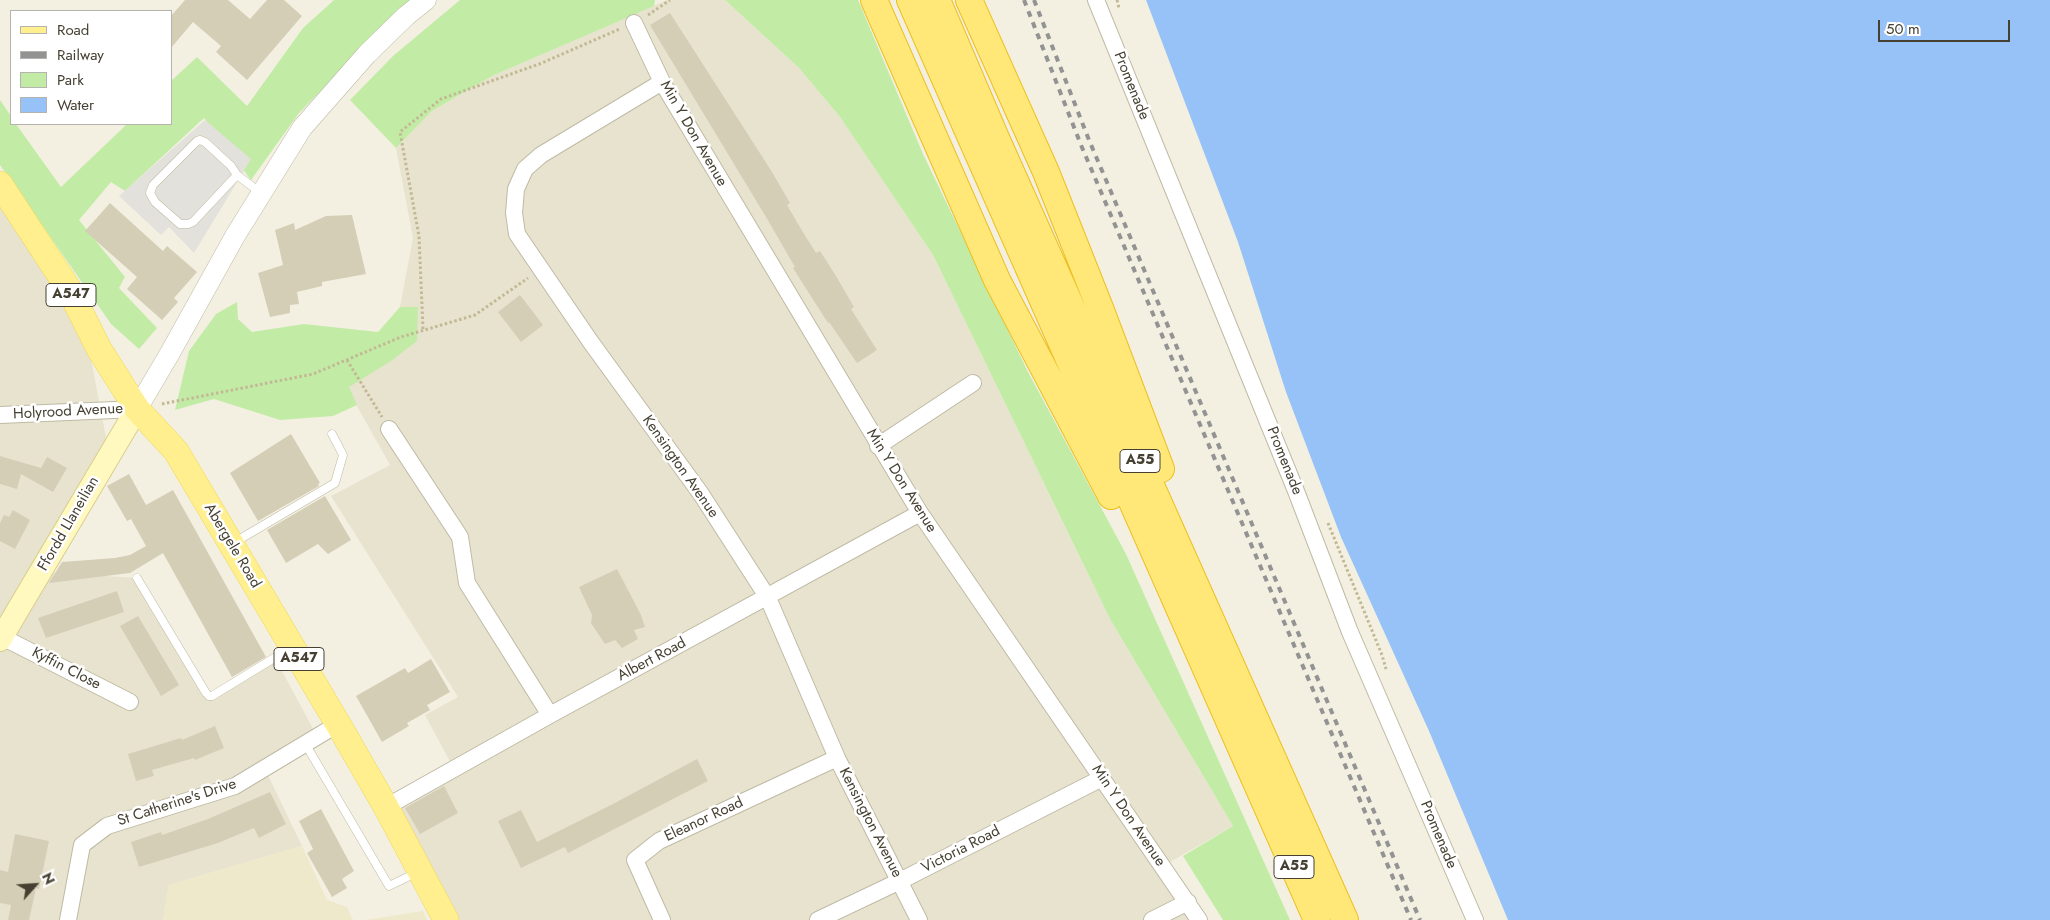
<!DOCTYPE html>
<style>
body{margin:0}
#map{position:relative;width:2050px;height:920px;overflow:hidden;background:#f3f0e2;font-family:Jost,sans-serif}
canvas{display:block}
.legend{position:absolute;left:10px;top:10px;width:162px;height:115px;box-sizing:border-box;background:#fff;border:1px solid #b5b3ad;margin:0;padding:6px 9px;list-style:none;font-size:15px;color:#454032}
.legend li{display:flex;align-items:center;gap:10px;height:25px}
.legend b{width:25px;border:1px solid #b5b3ad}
.north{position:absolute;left:10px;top:860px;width:50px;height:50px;-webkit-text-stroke:4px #fff;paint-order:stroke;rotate:64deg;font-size:14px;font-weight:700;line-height:20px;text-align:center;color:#454032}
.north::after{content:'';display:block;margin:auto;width:18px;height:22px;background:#454032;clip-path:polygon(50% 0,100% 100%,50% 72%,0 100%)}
.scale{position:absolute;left:1878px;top:20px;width:132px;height:22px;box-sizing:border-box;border:2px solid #454032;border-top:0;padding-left:6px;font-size:15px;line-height:18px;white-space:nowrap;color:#454032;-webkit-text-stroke:4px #fff;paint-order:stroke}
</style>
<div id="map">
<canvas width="2050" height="920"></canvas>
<ul class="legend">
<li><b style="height:6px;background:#ffef8f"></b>Road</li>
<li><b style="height:6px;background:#939393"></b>Railway</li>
<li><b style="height:14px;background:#c2eca6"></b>Park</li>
<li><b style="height:14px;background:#97c2f7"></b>Water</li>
</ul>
<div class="north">N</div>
<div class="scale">50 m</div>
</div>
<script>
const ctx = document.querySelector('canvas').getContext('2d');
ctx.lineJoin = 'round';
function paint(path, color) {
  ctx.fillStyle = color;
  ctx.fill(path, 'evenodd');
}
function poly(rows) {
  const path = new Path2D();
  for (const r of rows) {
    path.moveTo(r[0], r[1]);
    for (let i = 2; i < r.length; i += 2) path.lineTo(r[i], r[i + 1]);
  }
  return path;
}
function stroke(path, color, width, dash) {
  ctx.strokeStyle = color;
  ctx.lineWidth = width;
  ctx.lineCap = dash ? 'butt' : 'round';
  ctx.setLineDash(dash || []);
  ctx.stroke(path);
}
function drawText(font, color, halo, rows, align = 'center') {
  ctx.font = font + ' Jost,sans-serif';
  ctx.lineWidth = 5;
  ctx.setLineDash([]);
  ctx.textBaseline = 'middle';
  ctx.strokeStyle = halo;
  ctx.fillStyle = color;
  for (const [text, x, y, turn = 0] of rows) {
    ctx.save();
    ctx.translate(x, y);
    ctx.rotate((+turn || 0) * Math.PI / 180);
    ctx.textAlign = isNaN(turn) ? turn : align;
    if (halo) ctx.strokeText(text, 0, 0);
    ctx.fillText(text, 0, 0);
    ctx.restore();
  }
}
paint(poly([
 [667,0,725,0,799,68,840,117,933,255,1110,619,1233,826,1163,866,1199,920,446,920,386,807,454,769,425,715,458,697,331,496,390,465,348,390,379,332,400,307,413,238,396,148,432,111,492,76],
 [0,184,70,291,92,364,109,453,41,572,137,578,209,696,275,658,318,738,265,769,302,846,169,885,163,920,0,920]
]), '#e8e3cf');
paint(poly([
 [302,846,327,900,347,907,353,920,163,920,169,885],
 [423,911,427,920,365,920]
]), '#eee9ca');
paint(poly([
 [334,0,415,0,365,46,299,113,251,180,204,118,125,191,111,182,79,220,125,277,119,288,157,328,139,349,111,324,0,165,0,100,11,116,11,124,16,124,61,187,127,124,171,124,171,81,197,57,247,106,303,28],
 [460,0,655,0,654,6,492,76,432,111,396,148,350,100,393,56],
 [725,0,858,0,923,154,1028,372,1126,554,1290,920,1223,920,1183,856,1233,826,1110,619,933,255,840,117,799,68],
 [237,302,238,319,252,332,304,324,378,332,400,307,418,307,417,341,391,361,349,387,357,405,333,416,280,420,214,399,175,410,189,351,216,314]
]), '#c2eca6');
paint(poly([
 [205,120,251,159,194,253,169,227,161,235,119,196]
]), '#e3e1db');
paint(poly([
 [1146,0,2050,0,2050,920,1508,920,1429,731,1341,537,1286,392,1238,242]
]), '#97c2f7');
paint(poly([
 [185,0,228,0,250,19,267,0,284,0,302,16,247,80,216,52,221,46,193,22,171,48,171,16],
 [670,13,772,172,790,203,787,205,801,229,816,253,820,251,836,276,854,307,851,309,877,350,857,363,829,322,828,323,793,268,795,267,766,217,650,25],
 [110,203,163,251,167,246,197,272,174,298,178,302,162,320,127,289,137,277,85,231],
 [352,215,366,274,322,282,322,286,297,292,299,304,290,305,290,313,270,317,258,273,283,265,275,230,294,223,295,230,326,216],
 [520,295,543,325,521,342,498,312],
 [291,434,320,483,318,484,319,486,258,521,230,473],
 [0,456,41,468,47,457,67,468,53,492,21,474,17,489,0,484],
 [129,474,146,505,173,490,266,657,232,677,163,553,130,573,49,583,62,562,115,558,130,555,146,546,131,519,127,521,107,486],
 [325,496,351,540,328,554,318,544,286,563,267,530],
 [13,510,30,520,15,549,0,541,0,523,4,515,9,517],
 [617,569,641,615,645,627,634,630,638,639,622,648,615,640,605,644,591,623,592,615,579,587],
 [117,591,124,612,46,638,38,618],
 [138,616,179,685,161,696,120,626],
 [431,659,450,692,427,705,430,710,407,723,409,726,382,742,356,696,405,668,408,673],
 [215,726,224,748,195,760,194,758,152,770,154,776,136,781,128,754,181,738,182,740],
 [697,759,708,781,568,853,565,847,521,868,498,821,521,810,537,842,611,805],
 [444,786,458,813,420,834,405,808],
 [270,792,286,824,259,838,254,828,218,843,139,867,131,842,161,832,162,835,208,819],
 [321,809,354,871,342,879,347,888,332,897,307,853,313,849,299,821],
 [15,834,49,841,39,889,36,888,29,920,8,920,11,905,0,903,0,870,8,872]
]), '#d5ceb6');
const service = poly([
 [200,140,205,142,231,166,237,175,193,222,188,224,180,224,155,202,150,193,153,185,197,141,200,140],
 [237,175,261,193],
 [235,542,335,483,343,455,332,434],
 [137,578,206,693,209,696,212,696,289,649],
 [306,745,389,886,418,872]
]);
const minor = poly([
 [1096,0,1296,491,1350,632,1475,920],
 [634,23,662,82,920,513,1199,920],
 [662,82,541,155,525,169,516,189,514,213,517,234,590,341,701,494,768,598,837,758,919,920],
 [0,415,137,409],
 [389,429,460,537,467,583,550,715],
 [878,446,973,383],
 [2,637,130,702],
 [386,807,550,715,920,513],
 [68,920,82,845,107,826,235,786,338,724],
 [662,920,635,860,659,841,837,758],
 [818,920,900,881,1102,778],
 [1152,920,1188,902]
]);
const tertiary = poly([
 [137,409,170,353,235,236,302,128,367,54,406,16,426,0]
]);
const secondary = poly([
 [0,640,137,409]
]);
const primary = poly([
 [0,184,70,291,99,349,137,409,176,451,338,724,386,807,446,920]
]);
const trunk = poly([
 [874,0,997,280,1111,496],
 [910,0,1317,920],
 [937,0,996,138,1345,920],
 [969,0,1046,172,1100,308,1161,469]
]);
stroke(service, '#bfbaa4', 9);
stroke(minor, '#bfbaa4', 18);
stroke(tertiary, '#bfbaa4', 21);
stroke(secondary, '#d8cf8c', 24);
stroke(primary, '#efd754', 26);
stroke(trunk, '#edbf22', 28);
stroke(poly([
 [1117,0,1119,8],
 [648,15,670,0],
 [423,329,419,236,400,132,441,99,542,63,620,29],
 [347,360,382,417],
 [162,404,313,374,401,337,475,315,528,278],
 [1328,523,1382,655,1386,669]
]), '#c2b994', 3, [2.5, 2.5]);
stroke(service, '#fff', 8);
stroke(minor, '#fff', 16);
stroke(tertiary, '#fff', 20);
stroke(secondary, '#fff9c0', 22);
stroke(primary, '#ffef8f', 25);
stroke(trunk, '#ffe878', 26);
stroke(poly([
 [1024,0,1081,145,1411,920],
 [1034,0,1089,140,1420,920]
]), '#939393', 4, [6, 6]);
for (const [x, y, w] of [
 [71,295,50],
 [1140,461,40],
 [299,659,50],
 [1294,867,40]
]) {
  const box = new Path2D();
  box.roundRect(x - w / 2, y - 11.5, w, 23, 4);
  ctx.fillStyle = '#fff';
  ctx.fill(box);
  stroke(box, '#454032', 1);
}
drawText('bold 14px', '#454032', null, [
 ["A547",71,295],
 ["A55",1140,461],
 ["A547",299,659],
 ["A55",1294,867]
]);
drawText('15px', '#454032', '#fff', [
 ["Promenade",1131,86,68],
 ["Min Y Don Avenue",693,134,60],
 ["Holyrood Avenue",68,412,-3],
 ["Promenade",1284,461,68],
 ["Kensington Avenue",680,467,55],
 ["Min Y Don Avenue",901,481,58],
 ["Ffordd Llaneilian",69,524,-60],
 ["Abergele Road",232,546,59],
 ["Albert Road",652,660,-28],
 ["Kyffin Close",66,669,27],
 ["St Catherine's Drive",177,803,-18],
 ["Min Y Don Avenue",1128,816,56],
 ["Eleanor Road",704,820,-25],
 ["Kensington Avenue",870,823,63],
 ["Promenade",1438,835,67],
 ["Victoria Road",961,850,-27]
]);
</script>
